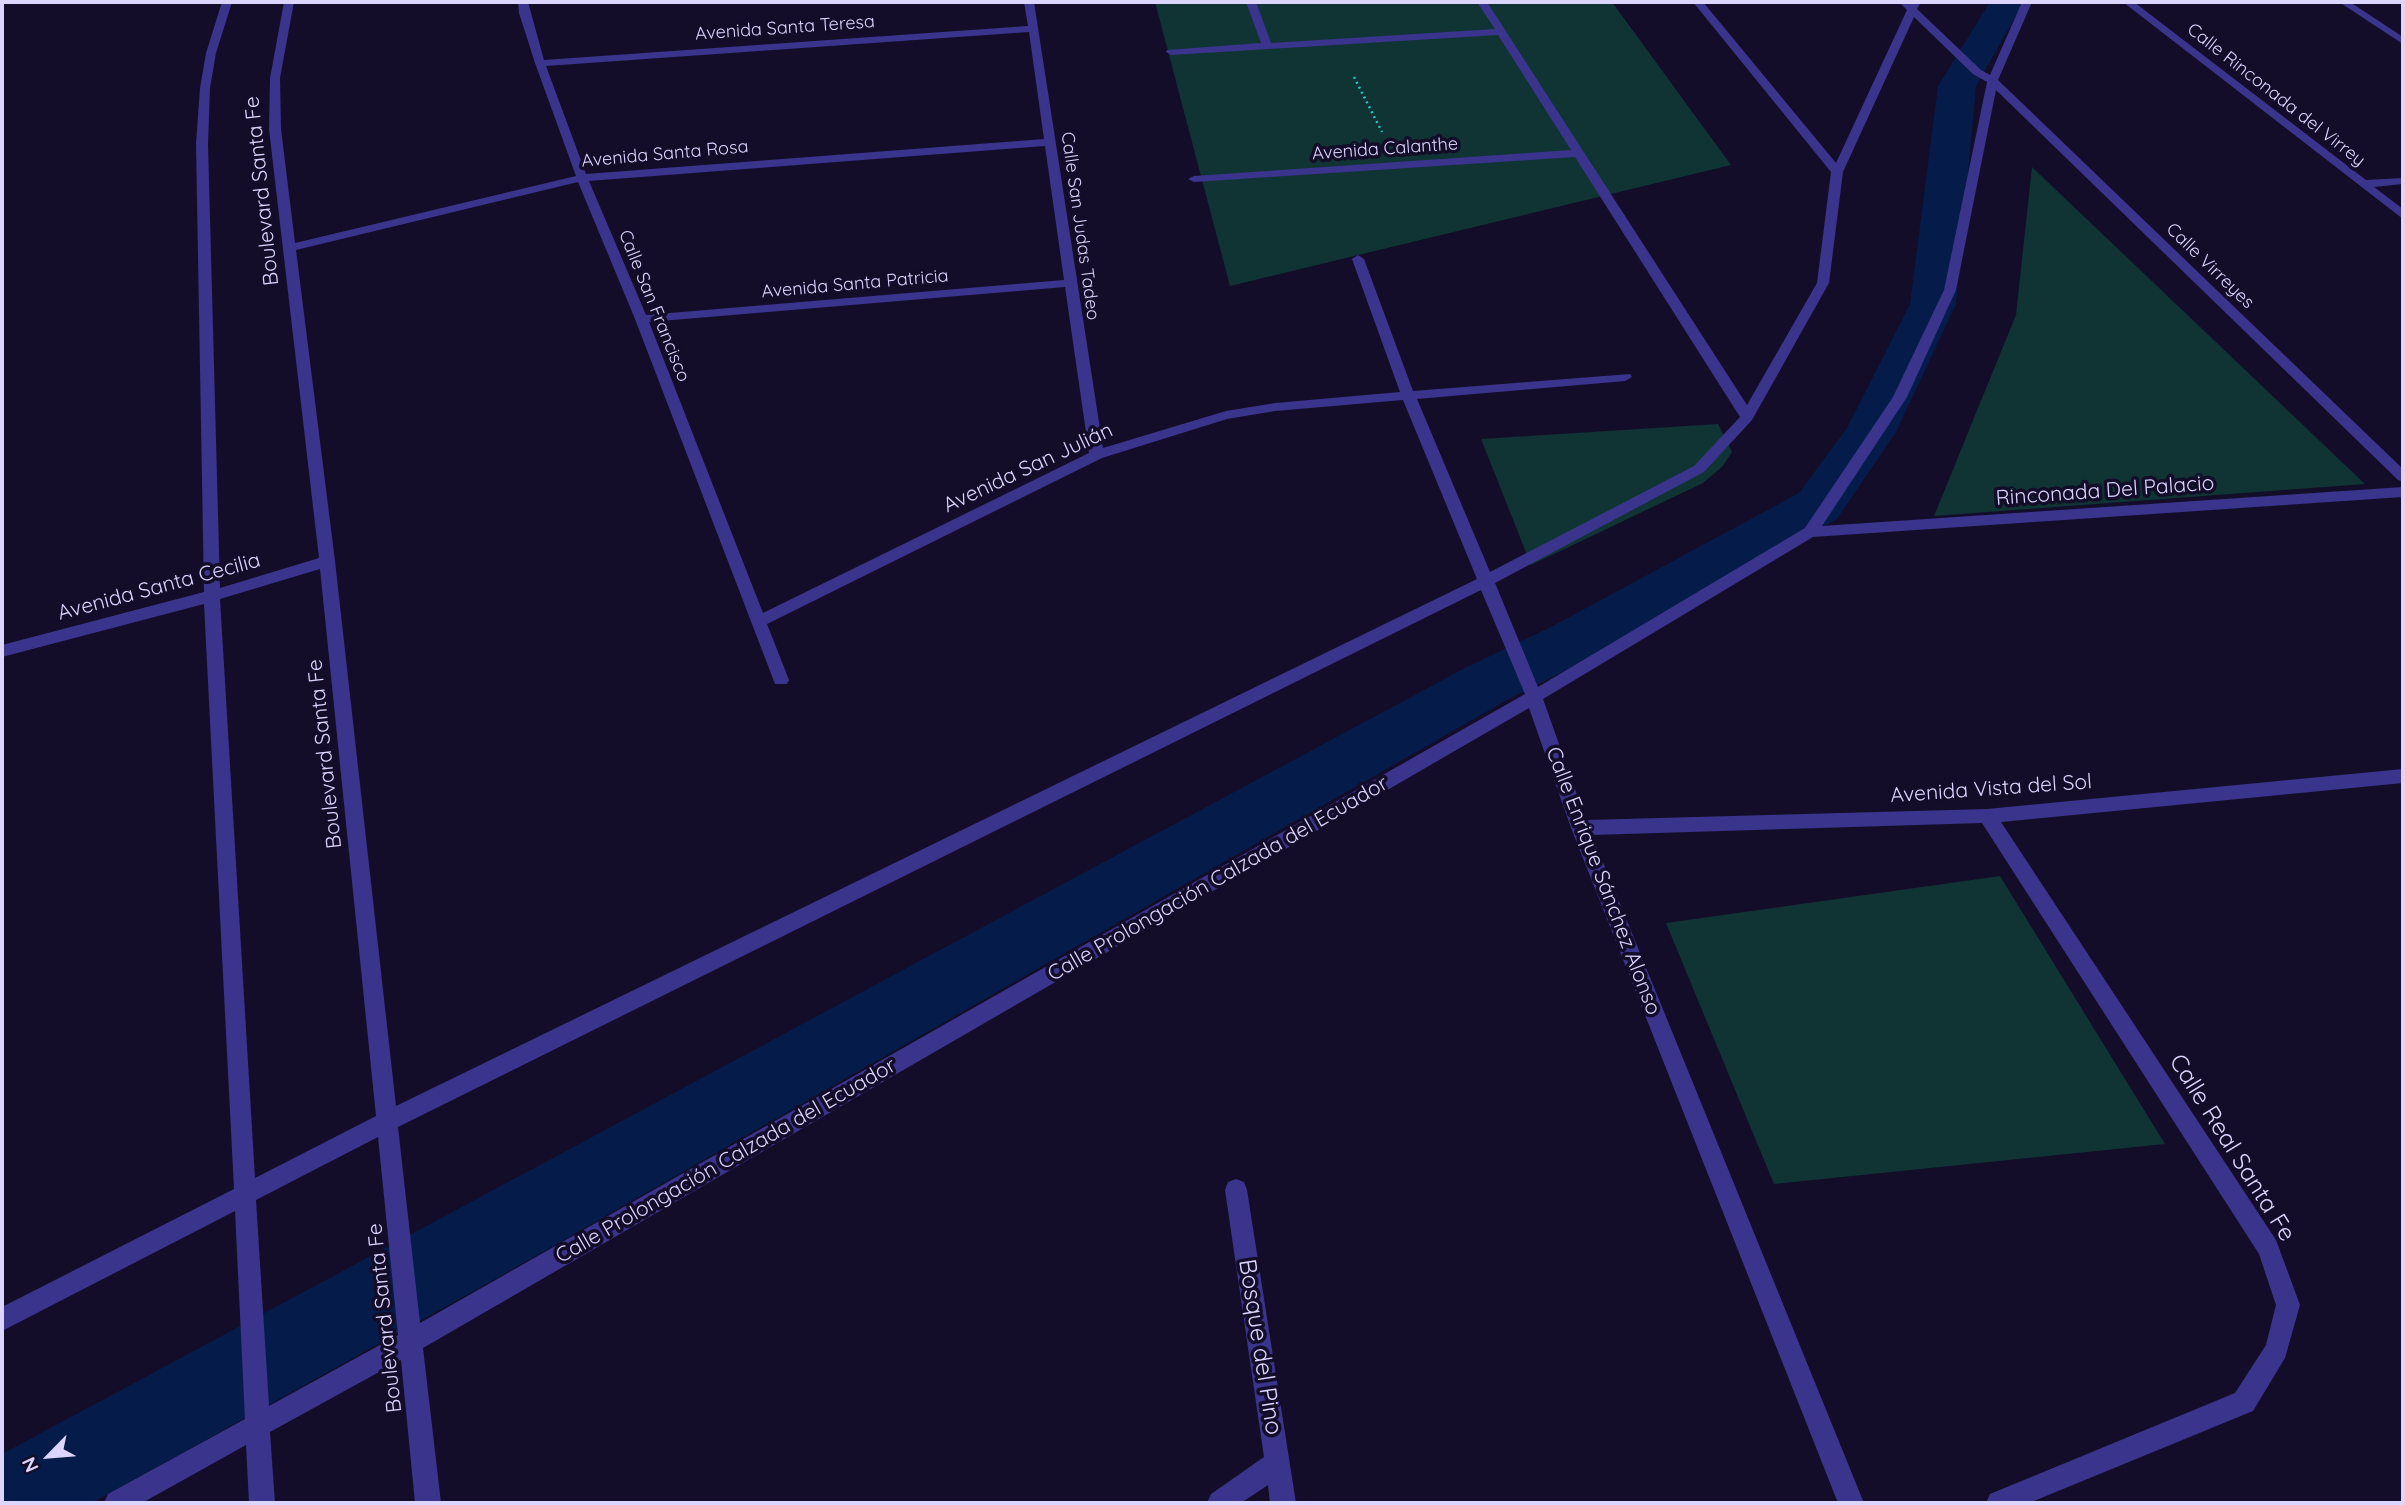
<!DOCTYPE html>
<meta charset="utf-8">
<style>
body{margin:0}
#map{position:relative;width:2405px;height:1505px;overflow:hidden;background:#130d29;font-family:Quicksand,sans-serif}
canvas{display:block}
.frame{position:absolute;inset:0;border:4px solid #dcd5ff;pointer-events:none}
.north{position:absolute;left:14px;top:1421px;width:70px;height:70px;-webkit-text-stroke:5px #130d29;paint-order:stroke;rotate:245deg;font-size:19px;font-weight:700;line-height:28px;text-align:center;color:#dcd5ff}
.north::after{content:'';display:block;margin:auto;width:24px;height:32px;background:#dcd5ff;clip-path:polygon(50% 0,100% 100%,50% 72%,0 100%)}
</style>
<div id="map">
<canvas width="2405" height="1505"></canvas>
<div class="frame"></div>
<div class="north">N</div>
</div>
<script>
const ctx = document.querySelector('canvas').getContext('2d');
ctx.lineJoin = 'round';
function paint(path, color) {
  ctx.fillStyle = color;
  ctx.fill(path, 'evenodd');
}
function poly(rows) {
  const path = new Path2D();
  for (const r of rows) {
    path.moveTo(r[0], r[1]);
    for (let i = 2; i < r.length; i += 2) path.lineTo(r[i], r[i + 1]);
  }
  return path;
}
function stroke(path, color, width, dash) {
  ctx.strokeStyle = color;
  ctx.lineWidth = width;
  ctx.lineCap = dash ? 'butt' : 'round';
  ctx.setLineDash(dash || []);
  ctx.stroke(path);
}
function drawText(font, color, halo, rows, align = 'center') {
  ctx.font = font + ' Quicksand,sans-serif';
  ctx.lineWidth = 7;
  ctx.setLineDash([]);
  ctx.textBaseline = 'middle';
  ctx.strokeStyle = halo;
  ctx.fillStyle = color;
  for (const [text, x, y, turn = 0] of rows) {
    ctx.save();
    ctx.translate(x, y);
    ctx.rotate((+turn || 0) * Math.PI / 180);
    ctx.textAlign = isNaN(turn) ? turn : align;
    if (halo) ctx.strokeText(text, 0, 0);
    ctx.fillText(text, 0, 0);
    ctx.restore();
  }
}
paint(poly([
 [1155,2,1612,2,1731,165,1230,286],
 [2032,167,2365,484,1934,516,2016,315],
 [1718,424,1732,452,1722,467,1703,483,1531,565,1481,439],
 [2000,876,2165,1144,1774,1184,1666,923]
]), '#103334');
paint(poly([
 [1990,2,2024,2,1976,86,1956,304,1896,432,1837,519,1593,657,1507,700,506,1273,92,1503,2,1503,2,1454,1465,668,1551,627,1799,493,1847,428,1910,304,1938,86,1990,2]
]), '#051c4a');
stroke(poly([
 [1354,77,1382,132]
]), '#24c5c1', 2.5, [2, 3.5]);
paint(poly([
 [222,2,232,2,216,53,210,88,208,144,220,588,319,558,269,129,270,78,284,2,294,2,280,78,281,129,295,243,576,176,535,63,519,13,518,2,528,2,544,60,1028,26,1024,2,1034,2,1103,448,1226,411,1275,403,1400,392,1352,259,1358,255,1364,259,1413,391,1630,374,1632,377,1625,381,1417,399,1490,572,1694,466,1740,417,1575,157,1194,182,1188,179,1194,176,1571,150,1498,35,1171,55,1166,52,1167,50,1261,43,1246,2,1256,2,1271,43,1495,29,1477,2,1487,2,1747,405,1817,283,1831,172,1693,2,1703,2,1836,163,1907,10,1899,2,1921,2,1917,9,1981,70,1990,75,2022,2,2032,2,1998,80,2403,469,2403,482,2398,480,1996,90,1956,290,1907,397,1822,526,2403,487,2403,497,1813,537,1543,699,1586,820,1987,809,2403,769,2403,783,2001,822,2276,1240,2300,1305,2285,1358,2253,1411,2029,1503,1986,1503,1990,1494,2235,1393,2266,1345,2276,1305,2259,1254,1982,823,1592,835,1864,1503,1838,1503,1571,828,1529,708,423,1348,441,1503,415,1503,401,1360,270,1432,275,1503,249,1503,246,1445,142,1503,104,1503,108,1494,245,1419,235,1211,2,1331,2,1307,234,1189,204,604,2,657,2,645,204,592,196,144,200,88,206,53,222,2],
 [1914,17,1973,74,1987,82,1944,290,1893,397,1805,528,1538,687,1495,583,1704,472,1752,420,1829,283,1843,172,1914,17],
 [1029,32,1044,139,586,174,546,66,1029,32],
 [1045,146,1064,280,646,315,589,181,1045,146],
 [578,182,635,319,775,684,787,684,789,680,767,624,1102,458,1227,419,1275,411,1403,400,1477,579,396,1106,335,561,296,250,578,182],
 [1065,287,1089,453,763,613,649,322,1065,287],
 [320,569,376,1116,255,1178,220,599,320,569],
 [1481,590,1525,694,420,1323,398,1127,1481,590],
 [378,1137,398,1335,269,1406,256,1200,378,1137],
 [2123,2,2134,2,2366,180,2403,178,2403,184,2374,187,2403,209,2403,219,2123,2],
 [2339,2,2350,2,2403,37,2403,44,2339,2],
 [1236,1179,1244,1182,1247,1190,1296,1503,1270,1503,1268,1485,1241,1503,1207,1503,1211,1494,1264,1457,1225,1190,1228,1182,1236,1179]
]), '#3b348c');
drawText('18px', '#dcd5ff', '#130d29', [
 ["Avenida Santa Teresa",785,28,-4],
 ["Calle Rinconada del Virrey",2276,95,38],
 ["Avenida Calanthe",1385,149,-4],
 ["Avenida Santa Rosa",665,154,-5],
 ["Calle San Judas Tadeo",1080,226,82],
 ["Calle Virreyes",2210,266,44],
 ["Avenida Santa Patricia",855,284,-5],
 ["Calle San Francisco",654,306,68]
]);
drawText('21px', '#dcd5ff', '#130d29', [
 ["Boulevard Santa Fe",262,191,-96],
 ["Avenida San Julián",1028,468,-25],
 ["Rinconada Del Palacio",2105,491,-4],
 ["Avenida Santa Cecilia",159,587,-15],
 ["Boulevard Santa Fe",325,754,-96],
 ["Avenida Vista del Sol",1991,789,-4],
 ["Calle Prolongación Calzada del Ecuador",1218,879,-30],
 ["Calle Enrique Sánchez Alonso",1603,881,69],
 ["Calle Prolongación Calzada del Ecuador",726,1161,-30],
 ["Boulevard Santa Fe",385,1318,-96]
]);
drawText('24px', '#dcd5ff', '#130d29', [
 ["Calle Real Santa Fe",2232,1148,58],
 ["Bosque del Pino",1260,1347,81]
]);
</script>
